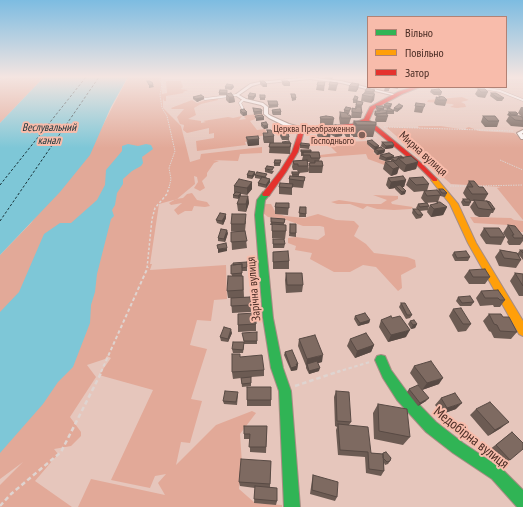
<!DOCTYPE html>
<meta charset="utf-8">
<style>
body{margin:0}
#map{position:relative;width:523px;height:507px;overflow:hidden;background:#e6c6bc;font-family:"PT Sans Narrow",sans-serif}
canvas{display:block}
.legend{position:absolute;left:367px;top:16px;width:140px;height:72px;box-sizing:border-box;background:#f8bcab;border:1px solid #b28275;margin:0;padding:5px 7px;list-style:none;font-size:12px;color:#4a2c24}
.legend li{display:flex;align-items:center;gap:8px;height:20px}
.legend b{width:20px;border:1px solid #b28275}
</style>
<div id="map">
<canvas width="523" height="507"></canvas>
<ul class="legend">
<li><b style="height:5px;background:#30b455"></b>Вільно</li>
<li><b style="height:5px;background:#ff9f0a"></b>Повільно</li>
<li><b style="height:5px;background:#e5322d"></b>Затор</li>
</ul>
</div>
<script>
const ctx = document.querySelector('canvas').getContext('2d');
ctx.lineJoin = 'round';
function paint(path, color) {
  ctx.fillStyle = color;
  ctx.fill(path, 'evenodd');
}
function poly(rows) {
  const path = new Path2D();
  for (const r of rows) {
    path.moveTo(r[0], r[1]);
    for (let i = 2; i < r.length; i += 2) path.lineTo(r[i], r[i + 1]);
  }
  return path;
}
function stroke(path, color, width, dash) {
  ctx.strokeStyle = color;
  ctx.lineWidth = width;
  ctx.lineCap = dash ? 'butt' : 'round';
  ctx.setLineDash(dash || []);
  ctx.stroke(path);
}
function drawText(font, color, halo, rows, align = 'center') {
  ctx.font = font + ' "PT Sans Narrow",sans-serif';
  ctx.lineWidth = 4;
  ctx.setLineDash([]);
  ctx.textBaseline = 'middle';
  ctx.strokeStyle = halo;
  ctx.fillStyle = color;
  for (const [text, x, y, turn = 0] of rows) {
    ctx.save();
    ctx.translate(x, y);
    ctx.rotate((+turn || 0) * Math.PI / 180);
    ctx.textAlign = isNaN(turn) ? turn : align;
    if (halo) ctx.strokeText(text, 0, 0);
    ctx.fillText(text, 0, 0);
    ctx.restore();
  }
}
paint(poly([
 [0,77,44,77,0,123],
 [128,77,161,77,162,94,167,93,166,81,181,81,183,87,181,89,188,90,183,92,184,93,166,96,166,101,164,101,163,98,163,108,181,126,190,162,200,159,201,154,262,147,262,153,240,154,238,161,213,160,219,161,214,163,207,173,207,176,202,181,205,188,200,191,194,188,198,182,197,177,194,176,195,184,177,199,159,204,150,264,152,264,150,270,226,265,227,299,214,300,211,321,197,320,190,345,207,349,191,399,202,401,190,443,181,442,176,465,216,425,252,411,256,413,240,434,242,464,239,489,255,503,282,505,282,507,78,507,91,479,165,495,158,483,166,474,155,476,150,488,111,480,153,390,99,375,111,358,107,356,105,359,87,365,96,377,70,417,81,432,81,436,71,446,54,449,58,454,35,481,72,507,0,507,0,485,23,462,0,479,0,255,31,223,102,127],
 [462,97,469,100,461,102,465,104,466,107,457,108,450,107,454,105,452,104,427,102,428,100],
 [211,98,218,98,218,100,201,104,194,108,196,115,188,119,201,121,201,123,206,122,203,121,228,117,233,118,242,116,239,120,246,119,244,117,246,115,263,114,263,116,250,121,257,130,265,129,268,135,254,137,255,140,245,142,246,145,197,151,196,141,214,138,214,133,209,134,209,128,187,133,183,130,184,125,180,124,177,117,184,109,172,109,171,108,192,100,197,103],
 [418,126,441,126,466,130,466,128,469,127,479,131,514,133,523,140,523,220,497,188,501,187,451,184,386,127,419,128],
 [337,138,344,142,368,141,370,148,376,151,373,153,384,156,379,158,380,160,389,162,387,166,368,159,366,154,313,158,312,156,337,153,331,147,340,145,333,139],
 [192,193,197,200,207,202,210,206,205,207,194,206,192,211,185,211,178,215,174,210,182,203,171,205,169,203,176,199,183,198,187,194],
 [373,195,398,196,398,199,391,202,392,204,413,207,411,209,394,210,377,209,367,206,363,209,350,204,337,204,331,202,339,200,366,204,381,204,387,200],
 [266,204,271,204,276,213,285,216,304,218,318,214,336,220,354,221,359,226,354,236,366,244,374,253,407,257,415,260,416,267,401,275,402,288,398,291,376,267,363,265,350,272,334,272,310,259,312,253,295,250,296,246,288,243,288,238,296,237,318,240,325,235,324,227,320,226,303,226,284,219,268,217,263,213,263,206],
 [470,217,511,218,514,220,523,221,523,232,513,232,508,225,474,223]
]), '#e2a998');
paint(poly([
 [44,77,128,77,111,107,90,155,60,192,0,255,0,123],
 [128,144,138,146,146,144,151,145,153,149,142,157,143,163,141,166,132,171,123,179,123,184,117,193,115,205,112,210,114,216,111,219,97,274,95,292,91,305,90,323,73,367,58,382,43,404,0,453,0,312,19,292,44,234,60,223,71,223,97,200,105,185,106,170,122,151,122,146]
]), '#7ec7d7');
stroke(poly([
 [0,185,86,77],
 [0,221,99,77]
]), '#183238', 1, [2.5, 2]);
const lane = poly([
 [476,87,500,91,523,100],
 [205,99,237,95],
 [243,109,240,103,244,99]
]);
const street = poly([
 [309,77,341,81,398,95,396,96,341,83,310,79,259,84,252,86,239,95,246,99,263,103,268,107,268,114,271,116,289,124,304,128,304,129,302,130,285,126,269,118,264,114,264,107,261,105,244,101,235,95,250,84,259,82,309,77],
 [523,130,523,133,522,133,523,135,523,139,521,139,517,133,523,130]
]);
const fast = poly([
 [263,192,266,192,270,194,265,200,263,215,273,318,283,368,291,391,300,507,284,507,279,391,271,368,263,318,255,215,257,200,263,192],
 [381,355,385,356,391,370,407,392,436,422,463,443,502,469,523,490,523,507,517,507,492,479,453,453,426,432,397,400,383,378,375,360,377,356,381,355]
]);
const slow = poly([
 [435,178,437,179,458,204,476,243,523,321,523,336,519,334,468,243,450,204,431,180,435,178]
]);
const jam = poly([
 [413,87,420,87,402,94,374,109,369,120,421,163,437,179,437,181,433,181,417,165,365,122,353,128,304,131,298,152,286,172,269,196,263,196,262,194,280,171,292,152,300,128,352,124,364,119,370,107,398,92,413,87]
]);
stroke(lane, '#a88d84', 3);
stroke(street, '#a88d84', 2);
stroke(fast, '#a88d84', 2);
stroke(slow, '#a88d84', 2);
stroke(jam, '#a88d84', 2);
stroke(poly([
 [158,77,162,84,160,95,162,108,167,116,175,151,169,168,171,179,169,188],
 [0,80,7,77],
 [384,127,514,131],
 [359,138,377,138],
 [500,160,523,170],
 [450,186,468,186],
 [478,186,523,185]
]), '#dfd4d0', 1, [1.5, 1]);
stroke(poly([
 [147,268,152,219,155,208,167,194,169,187]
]), '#dfd4d0', 1.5, [2.5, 2]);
stroke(poly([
 [101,372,148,267],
 [337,372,370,362]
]), '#dfd4d0', 2, [3.5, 2.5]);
stroke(poly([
 [295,386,340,371],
 [0,506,11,494,61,452,102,371]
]), '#dfd4d0', 2.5, [4.5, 3]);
stroke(lane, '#fbf6f5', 2);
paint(street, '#fbf6f5');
paint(fast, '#30b455');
paint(slow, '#ff9f0a');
paint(jam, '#e5322d');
paint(poly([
 [325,77,333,77,332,79,325,78],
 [260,81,267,84,267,87,263,87,260,84],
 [282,81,290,83,290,86,284,86,282,84],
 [325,82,324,91,316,90,317,85],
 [330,82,338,83,336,91,328,90],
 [359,84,358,89,356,92,348,91,349,86],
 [233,85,234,87,231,90,225,89,225,87],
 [385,87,389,89,389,91,384,91],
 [392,87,398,87,398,89,392,88],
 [478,89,488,92,485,98,478,97,475,94],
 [227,90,227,94,234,97,235,102,229,103,226,100,226,95,219,95,219,93],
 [375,90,374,94,374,100,371,103,361,101,362,95,364,93,365,91],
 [431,90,442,92,441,95,434,95,430,92],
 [491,93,504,98,502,101,497,101,490,96],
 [291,94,296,98,296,100,292,101],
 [260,95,265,95,265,100,260,100],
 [248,96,256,96,253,100,248,99],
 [439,96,447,100,445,106,436,105,434,103,436,97,439,98],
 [193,97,204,99,197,102,193,99],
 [353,100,358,100,357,101,363,102,361,110,362,113,361,118,351,118,352,108,355,109,356,103,353,103],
 [268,101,278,105,278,107,269,108],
 [416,103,424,107,422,113,414,112],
 [384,105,391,107,388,108,393,110,394,108,402,108,397,112,394,111,394,114,387,114,388,116,386,122,376,122,375,120,376,116,375,116,374,114,375,111,377,111,376,109,376,106,383,107],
 [384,108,387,109,386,111,384,110],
 [521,107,523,107,523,117,522,117,523,118,523,127,511,126,506,121,509,116,507,115,509,112,518,114,517,116,521,116,518,113],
 [253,108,262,111,262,114,254,115],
 [351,108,349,114,347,114,351,118,349,124,340,124,339,118,340,112,344,112,344,110],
 [240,110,247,112,247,115,243,116,240,113],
 [272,110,281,112,281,115,273,115,272,113],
 [483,116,499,121,497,127,485,127,481,122],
 [320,117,334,119,333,125,320,125],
 [354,121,376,125,373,137,353,137,353,136,351,135,351,133],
 [261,123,268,125,268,128,264,129,261,126],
 [330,126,342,136,335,137,330,134,330,138,322,140,317,136,318,130,329,130],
 [279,128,291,129,291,132,287,133,289,137,289,140,282,140,280,136,280,133,278,131],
 [343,129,350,134,350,137,346,137,343,132],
 [267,130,274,136,274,143,264,143,263,139,263,133,267,133],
 [246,137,259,139,259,145,248,146,247,143],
 [367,141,379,148,385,150,384,153,377,155,374,152,374,150,367,144],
 [282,142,291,143,290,154,269,153,270,143,282,143],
 [382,142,394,145,393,148,385,149,381,146],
 [310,144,309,149,300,148,300,145],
 [301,152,311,152,320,158,319,161,323,166,322,173,309,173,308,170,309,163,310,163,310,162,307,162,308,166,308,172,299,173,299,176,305,177,303,188,292,187,292,195,279,194,279,187,289,184,289,179,292,176,292,172,298,172,297,170,293,170,292,167,293,161,302,160,303,156,301,156],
 [380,155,393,158,404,158,418,162,416,169,404,172,399,168,397,174,391,176,383,169,385,162,391,161,391,160,385,161,379,159],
 [281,160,280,166,274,166,274,163],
 [265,169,274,171,272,174,265,172],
 [255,172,252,179,247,178,247,175],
 [255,175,267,177,266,178,270,179,270,182,266,188,258,186,258,183,261,179,255,178],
 [388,178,406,180,404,187,402,187,405,194,401,195,395,189,395,188,389,189,386,185],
 [409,178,429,184,427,191,438,191,439,189,447,193,445,197,440,196,438,202,425,203,421,198,424,191,414,192,406,185],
 [469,181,479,187,488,194,484,201,495,209,493,213,491,213,489,217,479,217,475,215,470,207,474,201,470,201,471,202,469,206,463,206,461,202,463,199,467,199,463,193],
 [252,182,252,189,247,195,241,194,241,196,248,196,249,203,246,212,238,211,237,204,240,198,238,199,233,198,233,195,234,193,234,186],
 [437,202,447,207,443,215,431,217,427,212,430,205,436,204],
 [289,203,288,215,275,214,275,207],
 [418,204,429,206,428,210,420,211,423,215,421,218,416,219,412,213,413,209,417,209,416,208],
 [300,207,306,214,306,217,299,217],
 [226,218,223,225,217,223,216,220],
 [285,219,284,224,286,231,285,239,272,238,272,225,270,225,271,222],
 [246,221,245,231,247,248,232,250,231,232,241,231,231,231,231,224],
 [290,224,296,233,296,237,289,236],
 [508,225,523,236,523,241,520,245,509,245,507,242,508,240,503,233],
 [484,228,505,237,501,245,486,244,480,235],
 [228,233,225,242,218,241,218,238],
 [273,239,285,244,284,248,273,248],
 [500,250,518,253,520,250,523,250,523,260,519,255,521,260,516,268,499,266,495,257],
 [273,252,289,261,289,269,273,269],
 [454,252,470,257,468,261,455,261,452,255],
 [231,265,247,267,247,271,242,271,242,276,243,276,244,297,250,297,251,312,232,313,231,298,228,298,227,291,232,276],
 [469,270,490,277,485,284,469,284,464,277],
 [286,273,303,285,302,292,286,293,285,280],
 [515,273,523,274,523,296,519,296,510,281],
 [481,291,505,300,500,307,494,307,493,305,480,306,476,298],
 [458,297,474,302,471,306,460,306,456,301],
 [401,303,412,315,410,318,406,319,399,307],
 [453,309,471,324,466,331,458,332,449,316],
 [256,313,256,331,238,332,238,325],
 [489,314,503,317,517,332,511,339,494,338,491,332,489,331,483,321],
 [355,316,370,320,369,323,358,326,354,319],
 [392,318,406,337,388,342,379,327,381,320],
 [410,321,417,324,415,328,411,329,408,324],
 [257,332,257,344,244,344,243,336],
 [232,333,228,342,221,341,220,337],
 [299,339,322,362,318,363,319,371,309,374,306,368,306,366,298,346],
 [350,339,374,345,371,352,355,358,347,346],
 [244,346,243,353,233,353,232,349],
 [285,352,298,364,297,370,291,371,284,355],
 [240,357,264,370,264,376,251,377,251,386,242,387,241,378,233,379,232,372],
 [414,366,439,384,422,390,410,373],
 [409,389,426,401,418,406,407,392],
 [336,391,351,422,349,425,371,453,382,454,383,453,390,461,388,464,385,465,384,463,384,471,381,476,366,473,365,457,338,455,336,430,337,427,335,426,334,397],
 [238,395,237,405,224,404,223,401],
 [441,398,456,409,442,414,435,405],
 [247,400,271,400,271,406,247,406],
 [378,404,410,437,403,445,374,439,373,413],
 [476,409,501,428,488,436,470,415],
 [267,426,266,453,250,452,250,439,244,439,244,434],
 [512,432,510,460,502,465,489,450],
 [271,461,270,487,277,501,276,505,254,503,255,488,240,486,239,482],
 [313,475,337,497,335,501,310,494,312,480]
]), '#6c5b53');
paint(poly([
 [263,84,267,84,267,87,263,87],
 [359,84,358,89,356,92,357,87],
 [149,85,153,85,154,87,149,88],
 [233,85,234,87,231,90,231,87],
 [256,94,256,96,253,100,253,97],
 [375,94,374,100,371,103,372,97],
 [204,97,204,99,197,102,196,99],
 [229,97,234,97,235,102,229,103],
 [392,104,391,107,388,109,388,106],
 [403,106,402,108,397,112,398,109],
 [247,112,247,115,243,116,243,113],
 [264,117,264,120,256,121,256,118],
 [268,125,268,128,264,129,264,126],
 [291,129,291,132,281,134,281,131],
 [343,130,342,136,335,137,336,131],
 [331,131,330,138,322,140,322,133],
 [259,139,259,145,248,146,248,140],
 [394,145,393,148,385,149,386,146],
 [379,146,378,149,375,149,374,150,375,147],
 [385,150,384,153,377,155,378,151],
 [394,156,393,159,391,158,391,160,385,161,386,158],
 [418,162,416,169,404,172,406,165],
 [399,167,397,174,391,176,393,169],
 [255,172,255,175,252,179,252,176],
 [270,179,270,182,266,188,266,185],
 [406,180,404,187,398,187,396,186,395,188,389,189,391,182],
 [252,182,252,189,247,195,247,188],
 [406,191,405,194,401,195,402,192],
 [241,193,241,196,238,199,238,196],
 [248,196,249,203,246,212,246,204],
 [447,207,443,215,431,217,434,209],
 [226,214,226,218,223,225,222,221],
 [227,230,228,233,225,242,224,239],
 [227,248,227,251,218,253,218,249],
 [370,320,369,323,358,326,360,323],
 [417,324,415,328,411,329,413,325],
 [231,329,232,333,228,342,228,339],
 [410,330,406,337,388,342,391,335],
 [374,345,371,352,355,358,357,351],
 [323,355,322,362,307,366,307,364,306,366,307,359],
 [296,364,298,364,297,370,291,371,291,368],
 [320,368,319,371,309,374,309,371],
 [443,378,439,384,422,390,427,383],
 [429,398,426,401,418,406,420,403],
 [462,403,456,409,442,414,447,408],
 [509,422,501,428,488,436,495,430]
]), '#584a44');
const building = poly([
 [147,81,150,81,151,82,152,82,153,85,149,85,147,81],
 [260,81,264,81,267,84,263,84,260,81],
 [282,81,288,81,290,83,284,83,282,81],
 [318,82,325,82,324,86,317,85,318,82],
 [330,82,338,83,337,85,329,85,330,82],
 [352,83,359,84,357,87,349,86,352,83],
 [227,84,233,85,231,87,225,87,227,84],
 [385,87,390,87,389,89,385,88,385,87],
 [367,88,375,90,372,92,365,91,367,88],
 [439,89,442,92,434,92,431,90,439,89],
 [478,89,485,89,488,92,481,92,478,89],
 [220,90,227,90,227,93,219,93,220,90],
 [231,93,234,97,229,97,226,94,231,93],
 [250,93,256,94,253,97,248,96,250,93],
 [365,93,375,94,372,97,362,95,365,93],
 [491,93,496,93,504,98,498,98,491,93],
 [291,94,295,94,296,98,292,98,291,94],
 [201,95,204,97,196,99,193,97,201,95],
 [260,95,265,95,265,98,260,98,260,95],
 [355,96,358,97,357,100,353,100,355,96],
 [439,96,444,97,447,100,438,100,436,97,440,98,439,96],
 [268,101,277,101,278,105,269,105,268,101],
 [357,101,363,102,362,105,356,105,357,101],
 [387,103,392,104,388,106,384,105,387,103],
 [416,103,425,104,424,107,415,106,416,103],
 [399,104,403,106,398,109,394,108,399,104],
 [376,106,383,106,384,109,378,108,376,106],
 [346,107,351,108,349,111,344,110,346,107],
 [356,107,361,107,362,113,352,112,352,108,356,109,356,107],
 [253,108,261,109,262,111,254,112,253,108],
 [388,108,391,109,394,111,387,111,387,109,388,108],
 [244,109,247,112,243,113,240,110,244,109],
 [280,109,281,112,273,112,272,110,280,109],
 [380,110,386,110,387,114,386,113,376,114,375,111,380,111,380,110],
 [340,112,347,113,348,115,350,115,351,118,341,118,340,112],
 [509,112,516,112,518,114,511,114,509,112],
 [386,113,388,116,377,116,376,114,386,113],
 [262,115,264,117,256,118,255,116,262,115],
 [509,115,520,116,523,118,523,121,515,120,509,115],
 [326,116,333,117,334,119,321,119,320,117,326,116],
 [483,116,495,116,499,121,488,121,483,116],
 [354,121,376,122,376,125,356,125,356,123,354,123,354,121],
 [266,122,268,125,264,126,261,123,266,122],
 [336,125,343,130,336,131,330,126,336,125],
 [289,127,291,129,281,131,279,128,289,127],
 [325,128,331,131,322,133,318,130,325,128],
 [343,129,347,129,350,134,347,134,343,129],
 [267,130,271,130,274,136,264,137,263,133,268,133,267,130],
 [280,133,288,133,289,137,282,137,280,133],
 [258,136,259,139,248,140,246,137,258,136],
 [372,140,379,146,375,147,367,141,372,140],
 [289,141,290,143,283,143,282,142,289,141],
 [382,142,392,142,394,145,386,146,382,142],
 [270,143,291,143,290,147,269,147,270,143],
 [301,143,310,144,309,146,300,145,301,143],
 [381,147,385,150,378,151,375,149,381,147],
 [301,150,311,150,311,152,301,152,301,150],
 [303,152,319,152,320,158,311,158,310,155,303,155,303,152],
 [389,153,394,156,386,158,380,155,389,153],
 [401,156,404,158,398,158,397,160,395,161,391,158,401,156],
 [411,156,418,162,406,165,398,158,411,156],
 [275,160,281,160,280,163,274,163,275,160],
 [307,160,308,166,298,166,298,164,294,164,293,161,307,160],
 [315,161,322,161,323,166,310,166,309,163,315,163,315,161],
 [393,161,399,167,393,169,385,162,393,161],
 [267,166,274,167,272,170,265,169,267,166],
 [249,171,255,172,252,176,247,175,249,171],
 [257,172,267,174,265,177,255,175,257,172],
 [292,172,299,172,299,174,292,174,292,172],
 [290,176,305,177,304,181,289,179,290,176],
 [403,176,406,180,391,182,388,178,403,176],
 [262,177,270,179,266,185,258,183,262,177],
 [423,177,429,184,416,185,409,178,423,177],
 [239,179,252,182,247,188,234,186,239,179],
 [469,181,474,181,479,187,483,187,488,194,472,194,467,187,473,187,469,181],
 [280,183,293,184,292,188,279,187,280,183],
 [400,185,406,191,402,192,396,186,400,185],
 [439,189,443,189,447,193,442,193,439,189],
 [437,190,441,195,427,196,424,191,437,190],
 [236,192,241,193,238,196,233,195,236,192],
 [240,196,248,196,246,204,237,204,240,196],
 [463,199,469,199,471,202,465,202,463,199],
 [474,200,487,201,493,210,483,209,478,208,474,200],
 [487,201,490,202,495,209,492,209,487,201],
 [437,202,440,202,447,207,434,209,430,205,438,203,437,202],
 [276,203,289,203,289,208,275,207,276,203],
 [427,203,429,206,420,207,418,204,427,203],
 [300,207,306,207,306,214,299,213,300,207],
 [413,209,418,209,423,215,418,215,413,209],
 [220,213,226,214,222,221,216,220,220,213],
 [232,214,246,214,245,224,231,224,232,214],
 [271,218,285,219,284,223,271,222,271,218],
 [272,224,286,225,286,231,272,231,272,224],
 [290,224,296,224,296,233,290,233,290,224],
 [508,225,515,226,523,236,523,238,514,238,512,235,514,235,508,225],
 [484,228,499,228,505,237,490,237,484,228],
 [221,229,227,230,224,239,218,238,221,229],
 [245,231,247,241,231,242,231,232,245,231],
 [273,239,284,239,285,244,273,244,273,239],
 [226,243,227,248,218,249,217,245,226,243],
 [500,250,517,253,521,260,504,258,500,250],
 [520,250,523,250,523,253,520,250],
 [288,251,289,261,273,262,273,252,288,251],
 [466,251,470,257,457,258,454,252,466,251],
 [247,262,247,267,242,268,242,264,233,265,233,263,247,262],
 [242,264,242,273,231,274,231,265,242,264],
 [485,269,490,277,473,277,469,270,485,269],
 [286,273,302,273,303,285,287,285,286,273],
 [515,273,523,274,523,286,515,273],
 [228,276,243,276,243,290,227,291,228,276],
 [498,290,505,300,500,300,498,298,485,298,481,291,498,290],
 [470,296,474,302,462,303,458,297,470,296],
 [250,297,251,305,231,306,231,298,250,297],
 [401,303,405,303,412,315,407,315,401,303],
 [461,308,471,324,463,324,453,309,461,308],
 [256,313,256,324,238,325,238,314,256,313],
 [365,313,370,320,360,323,355,316,365,313],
 [489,314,501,314,503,317,509,317,517,332,500,331,497,325,494,324,489,314],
 [391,316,392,318,400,316,410,330,391,335,381,320,391,316],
 [414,320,417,324,413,325,410,321,414,320],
 [224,327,231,329,228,339,220,337,224,327],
 [257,332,257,341,244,341,242,333,257,332],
 [366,333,374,345,357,351,350,339,366,333],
 [315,335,323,355,307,359,299,339,315,335],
 [233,342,244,342,243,350,232,349,233,342],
 [292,350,298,364,296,364,297,366,291,368,285,352,292,350],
 [232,354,240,354,240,357,262,355,264,370,232,372,232,354],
 [317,361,320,368,309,371,307,364,317,361],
 [431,361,443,378,427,383,414,366,431,361],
 [251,377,251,383,242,384,241,378,251,377],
 [418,385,429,398,420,403,409,389,418,385],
 [247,387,271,387,271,400,247,400,247,387],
 [225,391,238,392,236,402,223,401,225,391],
 [336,391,349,392,351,422,337,421,336,391],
 [455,393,462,403,447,408,441,398,455,393],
 [490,402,509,422,495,430,476,409,490,402],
 [378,404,407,409,410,437,379,431,378,404],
 [338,424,368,427,371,453,383,454,384,471,369,469,368,452,340,450,338,424],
 [244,426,267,426,266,447,249,447,250,434,244,434,244,426],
 [512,432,523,443,523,449,510,460,496,445,512,432],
 [386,452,391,458,390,461,387,462,383,458,383,453,386,452],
 [241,459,271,461,270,484,239,482,241,459],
 [313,475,338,482,337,497,312,490,313,475],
 [255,486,277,488,277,501,254,499,255,486]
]);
paint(building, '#7e6a61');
stroke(building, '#584a44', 1);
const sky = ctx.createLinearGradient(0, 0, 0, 148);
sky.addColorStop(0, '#7dbce1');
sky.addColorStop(0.52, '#f4e5e1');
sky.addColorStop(1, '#f4e5e100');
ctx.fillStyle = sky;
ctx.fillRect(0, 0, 523, 148);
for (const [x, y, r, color] of [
 [362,135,4,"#816259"]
]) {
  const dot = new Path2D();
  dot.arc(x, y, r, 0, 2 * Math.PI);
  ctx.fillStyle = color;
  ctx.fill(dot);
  stroke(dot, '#f8bcab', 1.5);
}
drawText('10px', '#4a2c24', '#f8bcab', [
 ["Церква Преображення",354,129],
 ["Господнього",354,141]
], 'right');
drawText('italic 11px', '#183238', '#f8bcab', [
 ["Веслувальний",49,128],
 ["канал",49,141]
]);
drawText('12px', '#4a2c24', '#f8bcab', [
 ["Мирна вулиця",423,154,42],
 ["Зарічна вулиця",254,289,-95]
]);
drawText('14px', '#4a2c24', '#f8bcab', [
 ["Медобірна вулиця",471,438,38]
]);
</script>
